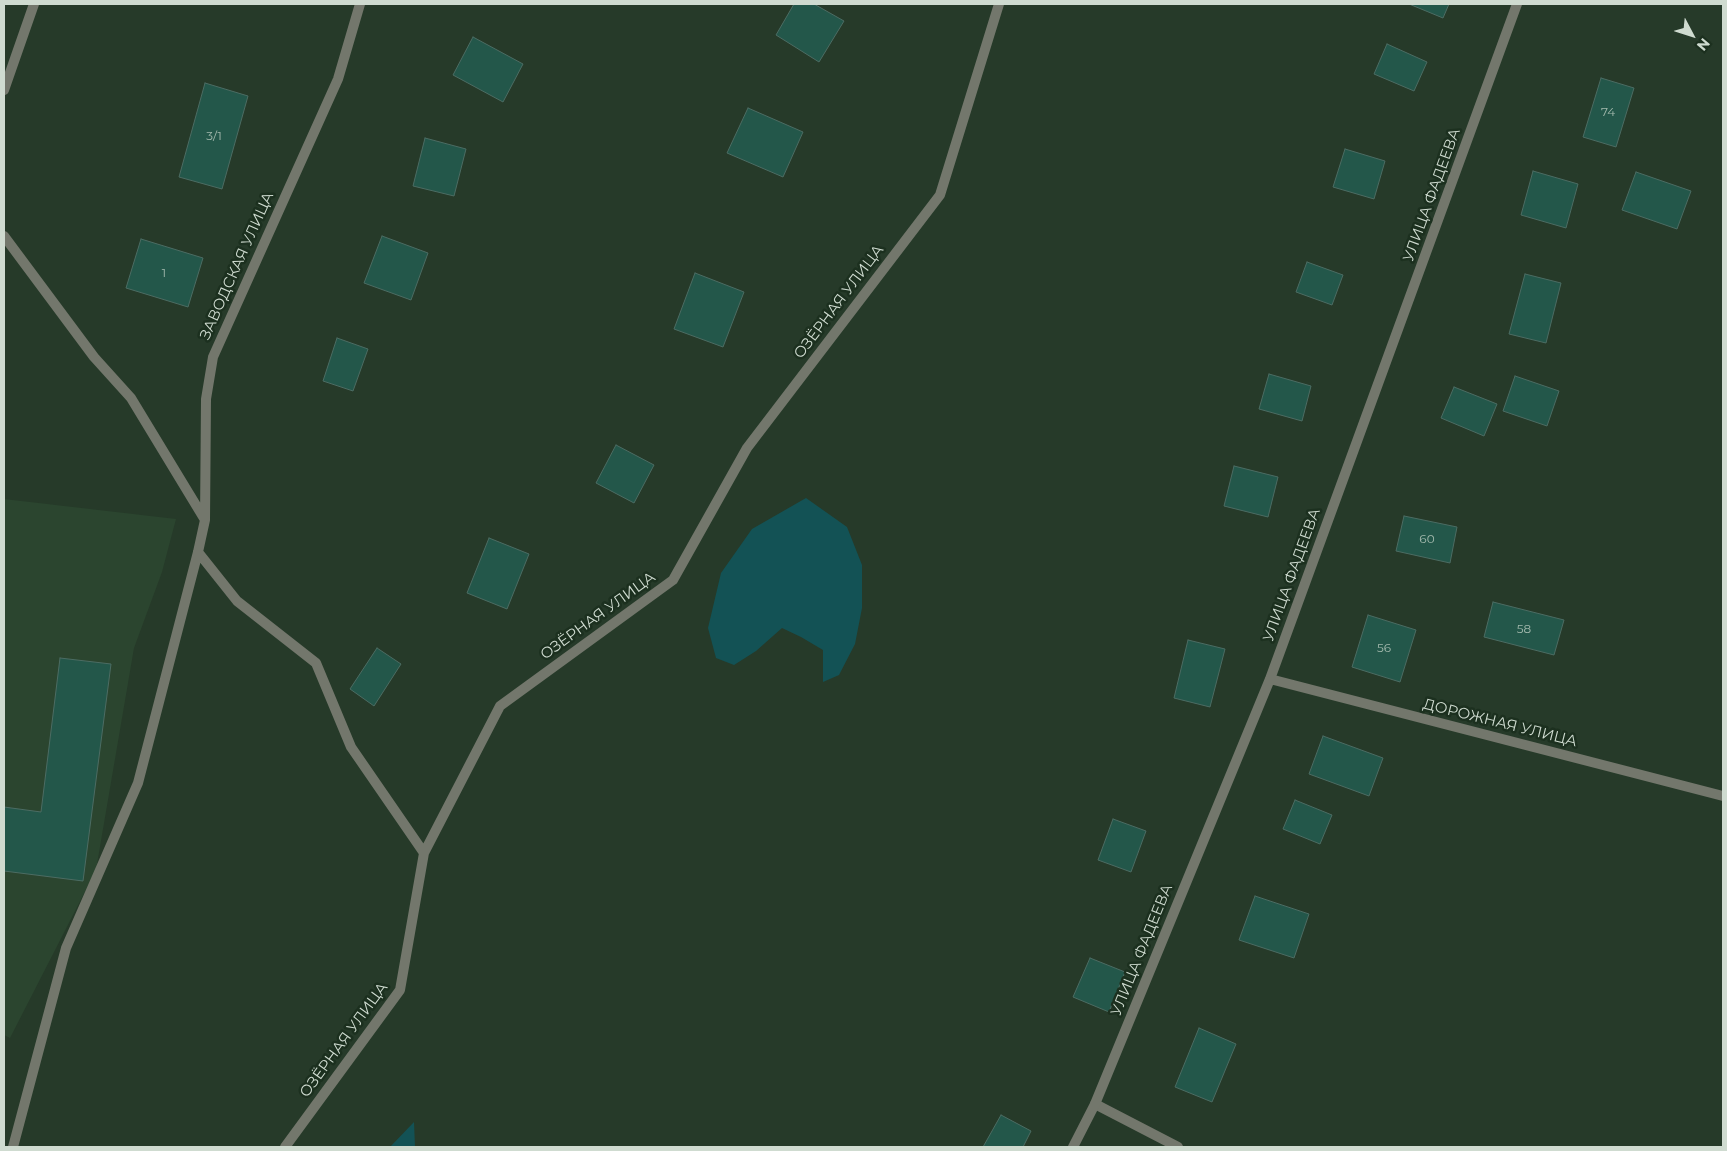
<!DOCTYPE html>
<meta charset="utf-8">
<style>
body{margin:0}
#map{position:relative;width:1727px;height:1151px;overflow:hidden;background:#263a29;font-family:Montserrat,sans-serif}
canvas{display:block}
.frame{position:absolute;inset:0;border:5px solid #cfdbd0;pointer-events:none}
.north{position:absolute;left:1667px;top:10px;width:50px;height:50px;-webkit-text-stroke:4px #1c301f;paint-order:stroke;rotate:130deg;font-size:14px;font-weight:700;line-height:20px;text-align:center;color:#cfdbd0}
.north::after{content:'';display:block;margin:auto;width:18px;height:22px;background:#cfdbd0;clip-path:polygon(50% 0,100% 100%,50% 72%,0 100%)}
</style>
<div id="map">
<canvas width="1727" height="1151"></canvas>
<div class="frame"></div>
<div class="north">N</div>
</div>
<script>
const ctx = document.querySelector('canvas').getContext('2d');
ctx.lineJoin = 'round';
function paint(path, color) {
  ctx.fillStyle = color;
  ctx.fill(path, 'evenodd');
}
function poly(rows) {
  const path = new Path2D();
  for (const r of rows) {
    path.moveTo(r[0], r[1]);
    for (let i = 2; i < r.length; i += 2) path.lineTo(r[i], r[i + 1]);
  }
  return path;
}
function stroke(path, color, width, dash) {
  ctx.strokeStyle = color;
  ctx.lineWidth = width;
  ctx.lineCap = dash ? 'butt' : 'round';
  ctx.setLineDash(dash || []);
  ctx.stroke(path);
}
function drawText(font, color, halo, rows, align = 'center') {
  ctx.font = font + ' Montserrat,sans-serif';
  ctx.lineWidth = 5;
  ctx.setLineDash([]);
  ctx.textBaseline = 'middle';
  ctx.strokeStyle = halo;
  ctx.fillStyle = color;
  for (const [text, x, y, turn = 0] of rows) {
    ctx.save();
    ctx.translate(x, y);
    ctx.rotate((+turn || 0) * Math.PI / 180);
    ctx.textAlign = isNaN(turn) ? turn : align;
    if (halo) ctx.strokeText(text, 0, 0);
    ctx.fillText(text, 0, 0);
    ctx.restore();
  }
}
paint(poly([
 [4,499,176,519,162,572,134,648,96,870,10,1038,4,1035]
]), '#2b452f');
paint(poly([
 [806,498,847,527,862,565,862,608,855,644,839,675,823,682,823,650,801,637,782,628,756,651,734,665,716,658,708,628,721,573,752,529],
 [414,1122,415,1147,390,1147]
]), '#135255');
const building = poly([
 [794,4,814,4,844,21,819,62,776,35,794,4],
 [1409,4,1449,4,1443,18,1409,4],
 [473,37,523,64,503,102,453,75,473,37],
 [1387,44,1427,62,1414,91,1374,74,1387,44],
 [1601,78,1634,88,1616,147,1583,137,1601,78],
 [205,83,248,96,222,189,179,177,205,83],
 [748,108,803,132,783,177,727,153,748,108],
 [425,138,466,149,454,196,413,186,425,138],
 [1345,149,1385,161,1374,199,1333,187,1345,149],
 [1533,171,1578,184,1566,228,1521,215,1533,171],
 [1636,172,1691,191,1677,229,1622,210,1636,172],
 [382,236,428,253,411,300,364,283,382,236],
 [141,239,203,258,188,307,126,288,141,239],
 [1307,262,1343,275,1332,305,1296,292,1307,262],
 [695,273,744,292,723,347,674,329,695,273],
 [1525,274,1561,283,1546,343,1509,334,1525,274],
 [337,338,368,349,353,391,323,381,337,338],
 [1269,374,1311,386,1302,421,1259,409,1269,374],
 [1515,376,1559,391,1547,426,1503,411,1515,376],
 [1454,387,1497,404,1484,436,1441,418,1454,387],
 [616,445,654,465,634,503,596,483,616,445],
 [1234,466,1278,477,1268,517,1224,506,1234,466],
 [1404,516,1457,527,1450,563,1396,551,1404,516],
 [489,538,529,554,507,609,467,593,489,538],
 [1493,602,1564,620,1554,655,1484,637,1493,602],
 [1368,615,1416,630,1400,682,1352,667,1368,615],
 [1188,640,1225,649,1210,707,1174,698,1188,640],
 [377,648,401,664,374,706,350,689,377,648],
 [60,658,111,664,83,881,4,871,4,807,41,812,60,658],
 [1323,736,1383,758,1369,796,1309,774,1323,736],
 [1295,800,1332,815,1320,844,1283,829,1295,800],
 [1113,819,1146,831,1131,872,1098,860,1113,819],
 [1255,896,1309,914,1294,958,1239,940,1255,896],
 [1090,958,1125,972,1109,1012,1073,997,1090,958],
 [1199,1028,1236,1044,1212,1102,1175,1087,1199,1028],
 [1001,1115,1031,1131,1023,1147,983,1147,1001,1115]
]);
paint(building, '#23574a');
stroke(building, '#4c6c63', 1);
stroke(poly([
 [1095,1104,1178,1147]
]), '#73776c', 10);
stroke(poly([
 [4,90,34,4],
 [4,236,94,357,131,398,205,520],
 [198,552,237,601,316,663,351,747,424,853],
 [1270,679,1723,796],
 [13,1147,66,948,138,783,198,552,205,520,206,399,213,357,338,79,360,4],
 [285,1147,400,990,424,853,500,706,673,580,747,448,940,195,999,4],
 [1073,1147,1095,1104,1270,679,1517,4]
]), '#73776c', 10);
drawText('12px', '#a4baae', null, [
 ["74",1608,112],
 ["3/1",214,136],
 ["1",164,273],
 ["60",1427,539],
 ["58",1524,629],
 ["56",1384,648]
]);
drawText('15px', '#cfdbd0', '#1c301f', [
 ["УЛИЦА ФАДЕЕВА",1432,195,-70],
 ["ЗАВОДСКАЯ УЛИЦА",237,266,-66],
 ["ОЗЁРНАЯ УЛИЦА",839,302,-53],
 ["УЛИЦА ФАДЕЕВА",1292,575,-70],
 ["ОЗЁРНАЯ УЛИЦА",598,616,-36],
 ["ДОРОЖНАЯ УЛИЦА",1500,723,14],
 ["УЛИЦА ФАДЕЕВА",1142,950,-68],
 ["ОЗЁРНАЯ УЛИЦА",344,1040,-54]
]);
</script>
